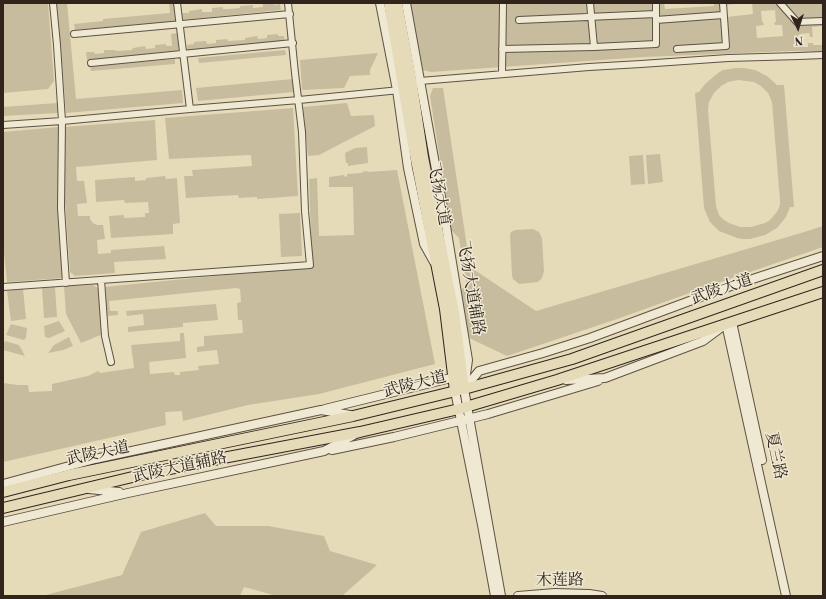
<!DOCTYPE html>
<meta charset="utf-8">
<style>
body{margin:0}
#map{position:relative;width:826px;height:599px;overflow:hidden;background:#e6dbb9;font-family:"Libre Bodoni",serif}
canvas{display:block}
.frame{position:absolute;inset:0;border:4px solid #30241d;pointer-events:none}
.north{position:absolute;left:778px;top:8px;width:40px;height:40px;-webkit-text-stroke:3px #efe8d2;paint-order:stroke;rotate:176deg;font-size:11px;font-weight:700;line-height:16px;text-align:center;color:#30241d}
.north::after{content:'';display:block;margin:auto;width:14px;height:18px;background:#30241d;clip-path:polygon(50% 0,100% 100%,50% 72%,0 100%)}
</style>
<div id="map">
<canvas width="826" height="599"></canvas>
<div class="frame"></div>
<div class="north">N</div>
</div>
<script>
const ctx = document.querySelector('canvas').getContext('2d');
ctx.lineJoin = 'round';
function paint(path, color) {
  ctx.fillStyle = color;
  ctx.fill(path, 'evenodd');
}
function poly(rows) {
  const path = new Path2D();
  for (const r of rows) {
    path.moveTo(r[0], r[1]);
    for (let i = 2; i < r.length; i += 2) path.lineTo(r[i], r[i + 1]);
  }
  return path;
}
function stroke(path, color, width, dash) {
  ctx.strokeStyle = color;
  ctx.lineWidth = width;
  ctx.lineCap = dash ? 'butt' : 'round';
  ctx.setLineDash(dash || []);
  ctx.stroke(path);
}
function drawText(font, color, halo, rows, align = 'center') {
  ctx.font = font + ' "Libre Bodoni","Noto Serif SC",serif';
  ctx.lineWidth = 3;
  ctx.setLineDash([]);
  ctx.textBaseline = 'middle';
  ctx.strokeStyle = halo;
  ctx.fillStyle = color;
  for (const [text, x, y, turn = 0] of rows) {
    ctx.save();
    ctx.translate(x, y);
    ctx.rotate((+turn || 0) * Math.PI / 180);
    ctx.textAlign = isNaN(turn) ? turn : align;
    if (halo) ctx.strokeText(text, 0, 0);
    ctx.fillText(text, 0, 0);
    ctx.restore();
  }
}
paint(poly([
 [3,3,48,3,54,81,48,89,3,93],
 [57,3,67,3,76,99,182,90,183,103,66,113],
 [169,3,174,3,175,21,75,30,74,24,103,21,103,19,170,13],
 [270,3,273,3,274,5,280,4,281,10,183,20,182,13,189,13,189,11,202,9,202,12,212,12,212,8,223,7,223,9,229,9,240,8,240,6,253,5,253,8,263,7,263,4],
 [410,3,664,3,665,9,714,6,714,3,734,3,734,4,726,5,727,17,753,14,752,3,823,3,823,26,812,27,813,37,810,37,809,33,799,34,800,46,804,46,804,47,808,47,808,43,813,43,813,45,823,45,823,52,791,51,644,57,431,72,423,70],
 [775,10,776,22,774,22,775,25,782,25,783,36,757,38,756,26,764,25,763,22,762,22,761,11],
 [177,33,179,51,87,60,86,52,94,52,95,54,104,53,104,50,115,50,116,51,132,50,133,48,145,46,146,49,155,48,155,45,166,44,166,46,172,46,171,34],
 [278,34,278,36,284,36,285,42,187,52,187,45,194,44,194,42,206,41,207,44,216,43,216,40,227,39,228,41,245,40,245,38,257,36,258,39,267,38,267,35],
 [285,50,286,55,199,63,198,58],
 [378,53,370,70,370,75,350,76,344,88,302,90,300,60],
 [175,59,175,64,91,71,90,66],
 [736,68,744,68,755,70,767,76,777,85,784,85,794,207,790,207,786,217,777,228,765,235,750,239,742,239,737,238,719,231,710,222,704,208,695,93,699,92,705,84,718,73,723,70],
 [738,80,754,82,761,86,768,93,772,102,780,201,780,205,777,212,770,220,765,223,751,227,740,227,729,223,724,220,719,215,716,206,708,110,709,102,714,93,721,86,728,82],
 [293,79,294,92,198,101,196,88],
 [433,88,443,88,470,267,536,311,801,233,823,226,823,247,712,285,617,319,507,356,469,338,461,291,466,282,459,238,451,230,430,96],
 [57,103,58,113,3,116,3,107],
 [347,103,351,116,374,115,375,126,319,155,308,156,303,107],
 [293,108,298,196,257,199,257,197,239,198,238,195,186,198,184,176,193,176,192,170,252,166,251,155,169,159,165,118],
 [155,120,157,160,76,167,77,181,84,181,87,203,77,204,78,216,90,216,90,219,93,223,97,225,103,225,105,239,97,240,98,254,111,253,111,250,164,246,166,259,114,262,115,273,75,276,70,272,63,174,65,168,64,127],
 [58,127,58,209,63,278,7,282,3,243,3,132],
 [367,147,368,163,348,166,348,163,346,163,345,153,355,148],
 [660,154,663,182,648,184,646,155],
 [643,155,645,184,631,185,629,156],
 [397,170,435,364,319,394,248,405,183,421,182,411,165,412,166,425,3,462,3,383,18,385,28,385,29,392,52,391,52,384,88,376,98,371,100,373,134,368,131,345,180,341,180,333,184,333,186,358,149,362,150,374,174,372,175,375,180,375,180,372,199,370,198,366,219,364,217,350,197,352,197,347,204,346,204,336,243,333,242,320,238,320,237,303,241,302,240,289,236,288,109,301,110,311,118,311,118,315,107,316,104,287,235,274,312,267,309,179,317,178,319,236,354,235,353,187,329,187,329,177,344,175,345,177,347,176,347,174,362,173,362,172,367,171,368,172],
 [165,176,166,179,177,178,180,223,173,224,173,234,111,238,109,216,124,215,124,218,145,217,145,213,149,213,148,202,125,203,124,200,96,202,95,180,135,177,135,181,146,180,146,178],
 [300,213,302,256,281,257,279,214],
 [533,229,539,232,542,238,544,271,542,278,538,282,519,284,513,279,512,276,510,235,511,232,515,230],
 [93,285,99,289,103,334,81,343,66,314,64,286],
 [55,287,57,317,44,318,42,288],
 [23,289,26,319,11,321,7,291],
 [216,304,218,320,183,323,183,327,128,332,128,327,144,325,143,314,127,316,126,311],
 [59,321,65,331,49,338,45,337,44,326],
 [11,324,27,328,26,338,24,340,6,335],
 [69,337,73,346,63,350,48,353,54,345],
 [5,341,19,345,25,356,3,350,3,346],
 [205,513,216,526,268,526,324,536,330,551,377,565,342,596,277,596,244,587,240,596,42,596,122,575,141,532]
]), '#c7bc9e');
const minor = poly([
 [53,3,57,45,62,121,61,208,66,283],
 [177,3,190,109],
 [590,3,594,47],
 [780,3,797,22,823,21],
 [519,20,656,14],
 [656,20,723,15],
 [74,34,290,14],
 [502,49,594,47,656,44,656,3],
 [677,49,726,46,723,3],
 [91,63,293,43],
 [502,74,503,3],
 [418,83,420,81,589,67,641,64,728,58,799,56,823,55],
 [3,125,62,121,190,109,299,100,400,90],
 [101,280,105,336,111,362],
 [3,287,310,265,305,211,302,132,295,73,288,3]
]);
const tertiary = poly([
 [380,3,397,90,408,168,424,244,434,262],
 [406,3,444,214,468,360,464,389,501,596],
 [732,322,762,460],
 [566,380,605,378,703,341,726,324,786,596],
 [465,388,479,371,543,353,590,338,722,289,823,256],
 [455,391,482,525,495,596],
 [325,409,459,376],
 [332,450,394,437,488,414,598,381],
 [3,484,95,459,321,410,350,415],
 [89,489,119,492],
 [3,522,128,493,324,451,354,435],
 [518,596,555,593,589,594,602,596]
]);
const primary = poly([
 [389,3,412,139,445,309,455,391],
 [397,3,412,85,423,157,454,313,464,389],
 [3,492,69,475,353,416,464,389,572,359,823,270],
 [3,508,145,474,223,458,360,432,459,409,557,380,823,292]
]);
stroke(minor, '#5e5244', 8);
stroke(tertiary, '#5e5244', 10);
stroke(primary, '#30241d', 12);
stroke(minor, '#efe8d2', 6);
stroke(tertiary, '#efe8d2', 8);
stroke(primary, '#e6dbb9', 10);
drawText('16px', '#30241d', '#efe8d2', [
 ["飞扬大道",438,194,79],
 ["飞扬大道辅路",470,288,80],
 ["武陵大道",722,290,-19],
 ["武陵大道",415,385,-14],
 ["武陵大道",98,454,-12],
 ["夏兰路",775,456,78],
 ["武陵大道辅路",180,468,-12],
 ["木莲路",560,581,-1]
]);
</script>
